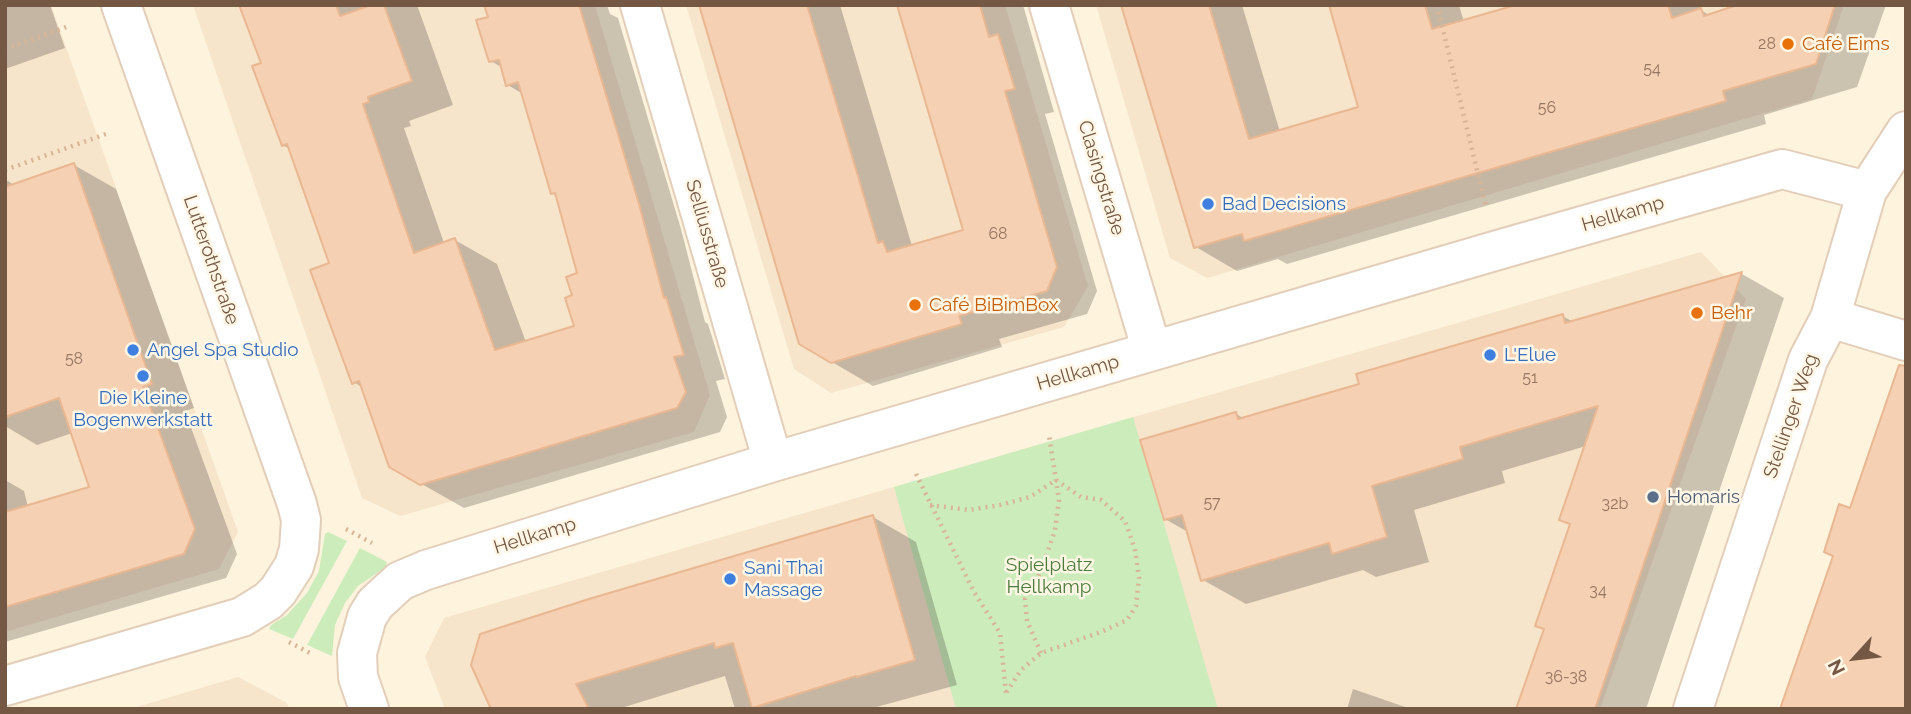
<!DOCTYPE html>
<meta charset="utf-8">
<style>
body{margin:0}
#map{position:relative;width:1911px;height:714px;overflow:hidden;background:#fef3dd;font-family:Raleway,sans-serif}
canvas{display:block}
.frame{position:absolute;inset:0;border:7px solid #755844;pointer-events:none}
.north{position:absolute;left:1820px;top:623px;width:70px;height:70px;-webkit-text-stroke:5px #fff6e5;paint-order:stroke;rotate:243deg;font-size:19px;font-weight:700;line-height:28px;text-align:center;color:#755844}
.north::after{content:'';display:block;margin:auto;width:24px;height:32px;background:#755844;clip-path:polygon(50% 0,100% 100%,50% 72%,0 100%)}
</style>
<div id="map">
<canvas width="1911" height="714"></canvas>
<div class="frame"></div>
<div class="north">N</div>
</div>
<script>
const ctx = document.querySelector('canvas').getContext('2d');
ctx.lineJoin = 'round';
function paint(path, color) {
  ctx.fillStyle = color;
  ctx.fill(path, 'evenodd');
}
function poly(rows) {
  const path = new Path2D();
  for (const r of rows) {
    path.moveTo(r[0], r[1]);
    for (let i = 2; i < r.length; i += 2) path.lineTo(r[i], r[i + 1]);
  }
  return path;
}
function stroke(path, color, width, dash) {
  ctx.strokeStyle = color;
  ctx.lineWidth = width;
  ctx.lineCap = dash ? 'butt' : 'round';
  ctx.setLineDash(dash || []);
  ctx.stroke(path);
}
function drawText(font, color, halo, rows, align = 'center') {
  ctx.font = font + ' Raleway,sans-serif';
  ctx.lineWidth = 5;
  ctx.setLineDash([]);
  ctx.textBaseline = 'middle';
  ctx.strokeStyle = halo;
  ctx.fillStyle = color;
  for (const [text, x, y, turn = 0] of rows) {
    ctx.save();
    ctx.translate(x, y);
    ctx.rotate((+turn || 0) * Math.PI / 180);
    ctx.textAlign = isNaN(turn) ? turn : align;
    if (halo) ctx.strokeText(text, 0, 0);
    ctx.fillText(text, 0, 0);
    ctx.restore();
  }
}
paint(poly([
 [5,5,51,5,238,532,219,569,5,632],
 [193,5,595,5,710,395,694,432,400,516,362,498],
 [686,5,1005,5,1088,286,1064,327,831,393,794,369],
 [1096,5,1844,5,1812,99,1207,278,1170,258],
 [1701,252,1746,299,1600,709,445,709,425,657,444,618],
 [238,677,287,703,289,709,130,709]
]), '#f6e4cb');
paint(poly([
 [1133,417,1218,709,956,709,894,487],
 [328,532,347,541,293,639,269,629,271,625,287,615,307,593,319,571,325,534],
 [360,548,387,562,386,567,358,586,345,603,335,625,332,656,307,645]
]), '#cdecbc');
paint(poly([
 [5,5,50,5,65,48,5,69],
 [241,5,417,5,453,105,409,121,411,126,404,128,444,243,455,240,497,264,526,342,576,327,575,296,579,274,558,196,552,193,523,94,508,85,503,68,491,61,490,18,486,5,607,5,610,14,618,18,681,229,705,322,708,324,725,379,716,381,727,417,720,432,464,508,390,466,363,388,354,382,332,264,291,150,283,145,263,64],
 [700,5,840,5,912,246,966,231,898,5,1023,5,1054,112,1045,114,1097,291,1087,314,999,339,1002,347,873,386,832,362],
 [1123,5,1242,5,1280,132,1360,108,1331,5,1459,5,1464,22,1520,5,1700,5,1702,11,1743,34,1753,5,1886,5,1857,87,1764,115,1766,124,1287,264,1278,259,1237,271,1196,247],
 [74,165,116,189,194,408,185,411,237,554,226,578,5,642,5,480,24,491,28,507,91,489,72,433,37,445,5,426,5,183,8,181,15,186],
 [1742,274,1784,298,1646,709,1518,709,1546,630,1537,625,1571,525,1561,519,1586,446,1502,471,1505,483,1414,510,1429,562,1376,577,1363,570,1246,604,1203,580,1188,532,1165,519,1236,414,1245,419,1362,385,1562,316,1574,322],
 [873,517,916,542,957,685,869,709,735,709,725,676,618,709,492,709],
 [1353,689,1411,709,1347,709]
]), '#0003');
const building = poly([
 [239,5,336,5,340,16,371,5,384,5,412,81,368,97,369,102,363,104,414,253,455,238,495,350,574,326,565,298,572,295,566,277,577,273,555,193,551,194,518,82,506,86,499,60,489,62,476,20,488,17,484,5,579,5,639,204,664,298,666,297,684,355,674,357,686,392,677,408,420,485,389,467,359,381,352,384,310,270,329,263,287,144,282,146,252,66,261,63,239,5],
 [699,5,807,5,878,243,883,241,887,252,963,230,897,5,980,5,989,37,998,34,1015,89,1005,91,1057,267,1047,291,959,316,962,324,831,363,799,344,699,5],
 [1121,5,1209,5,1249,139,1358,107,1329,5,1425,5,1432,29,1516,5,1668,5,1672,18,1701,8,1704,16,1737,5,1835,5,1816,64,1723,91,1726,101,1244,241,1242,234,1194,248,1121,5],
 [74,163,152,384,143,387,195,529,184,554,5,607,5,512,89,487,59,398,5,417,5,187,74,163],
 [1742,272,1595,709,1516,709,1544,629,1535,626,1570,524,1559,520,1598,406,1460,447,1463,459,1372,486,1387,537,1332,554,1329,543,1201,581,1182,515,1164,520,1140,440,1236,412,1238,419,1359,384,1356,374,1563,314,1565,323,1742,272],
 [1899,365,1906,366,1906,709,1780,709,1833,556,1824,552,1839,504,1850,508,1899,365],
 [873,515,915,660,857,677,856,676,752,708,733,643,715,648,714,643,576,684,589,709,491,709,471,665,480,634,589,599,873,515]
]);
paint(building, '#f5d0b3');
stroke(building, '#e9b792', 2);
const minor = poly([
 [640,5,773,462],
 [1049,5,1152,351],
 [1830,318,1906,341],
 [5,686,242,617,268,601,278,591,294,566,299,549,301,520,297,504,121,5],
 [369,709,358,677,357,653,367,617,375,604,400,581,426,570,773,462,1498,250,1782,169,1867,191],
 [1693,709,1808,360,1830,318,1867,191,1906,131]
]);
stroke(minor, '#e2ceb9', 42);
stroke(poly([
 [1437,5,1486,207],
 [5,49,69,26],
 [5,170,106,134],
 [916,474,974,592,1000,633,1006,693],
 [930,505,969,510,1000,505,1030,497,1056,480,1081,497,1101,500,1125,521,1135,549,1139,578,1136,606,1127,620,1101,632,1041,653,1021,670,1006,693],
 [346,529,372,543],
 [289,642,312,654],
 [1041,653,1027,621,1025,599,1042,569,1055,530,1059,500,1049,435]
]), '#d9b497', 4.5, [2, 5]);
stroke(minor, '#fff', 38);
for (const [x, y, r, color] of [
 [1788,44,7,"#e8710a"],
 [1208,204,7,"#3f7fe0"],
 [915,305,7,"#e8710a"],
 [1697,313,7,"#e8710a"],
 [133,350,7,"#3f7fe0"],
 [1490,355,7,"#3f7fe0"],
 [143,376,7,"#3f7fe0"],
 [1653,497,7,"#5c6f8a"],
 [730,579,7,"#3f7fe0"]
]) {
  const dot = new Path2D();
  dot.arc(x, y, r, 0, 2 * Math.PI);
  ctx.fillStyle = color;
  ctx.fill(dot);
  stroke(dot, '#fff6e5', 2.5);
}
drawText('16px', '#957660', null, [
 ["28",1767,44],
 ["54",1652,69],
 ["56",1547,108],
 ["68",998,234],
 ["58",74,359],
 ["51",1530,378],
 ["57",1212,503],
 ["32b",1615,504],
 ["34",1598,591],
 ["36-38",1566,677]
]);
drawText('19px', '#c56008', '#fff6e5', [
 ["Café Eims",1802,44],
 ["Café BiBimBox",929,305],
 ["Behr",1711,313]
], 'left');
drawText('19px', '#755844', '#fff6e5', [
 ["Clasingstraße",1101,178,73],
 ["Hellkamp",1623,214,-16],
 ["Selliusstraße",707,234,74],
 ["Lutterothstraße",211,260,71],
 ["Hellkamp",1078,373,-16],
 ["Stellinger Weg",1791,416,-71],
 ["Hellkamp",535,536,-17]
]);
drawText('19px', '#366cbe', '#fff6e5', [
 ["Bad Decisions",1222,204],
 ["Angel Spa Studio",147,350],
 ["L'Elue",1504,355],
 ["Die Kleine",143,398,"center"],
 ["Bogenwerkstatt",143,420,"center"],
 ["Sani Thai",744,568],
 ["Massage",744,590]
], 'left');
drawText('19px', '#4e5e75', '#fff6e5', [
 ["Homaris",1667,497]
], 'left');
drawText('19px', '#4c7c3c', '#fff6e5', [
 ["Spielplatz",1049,565],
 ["Hellkamp",1049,587]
]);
</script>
